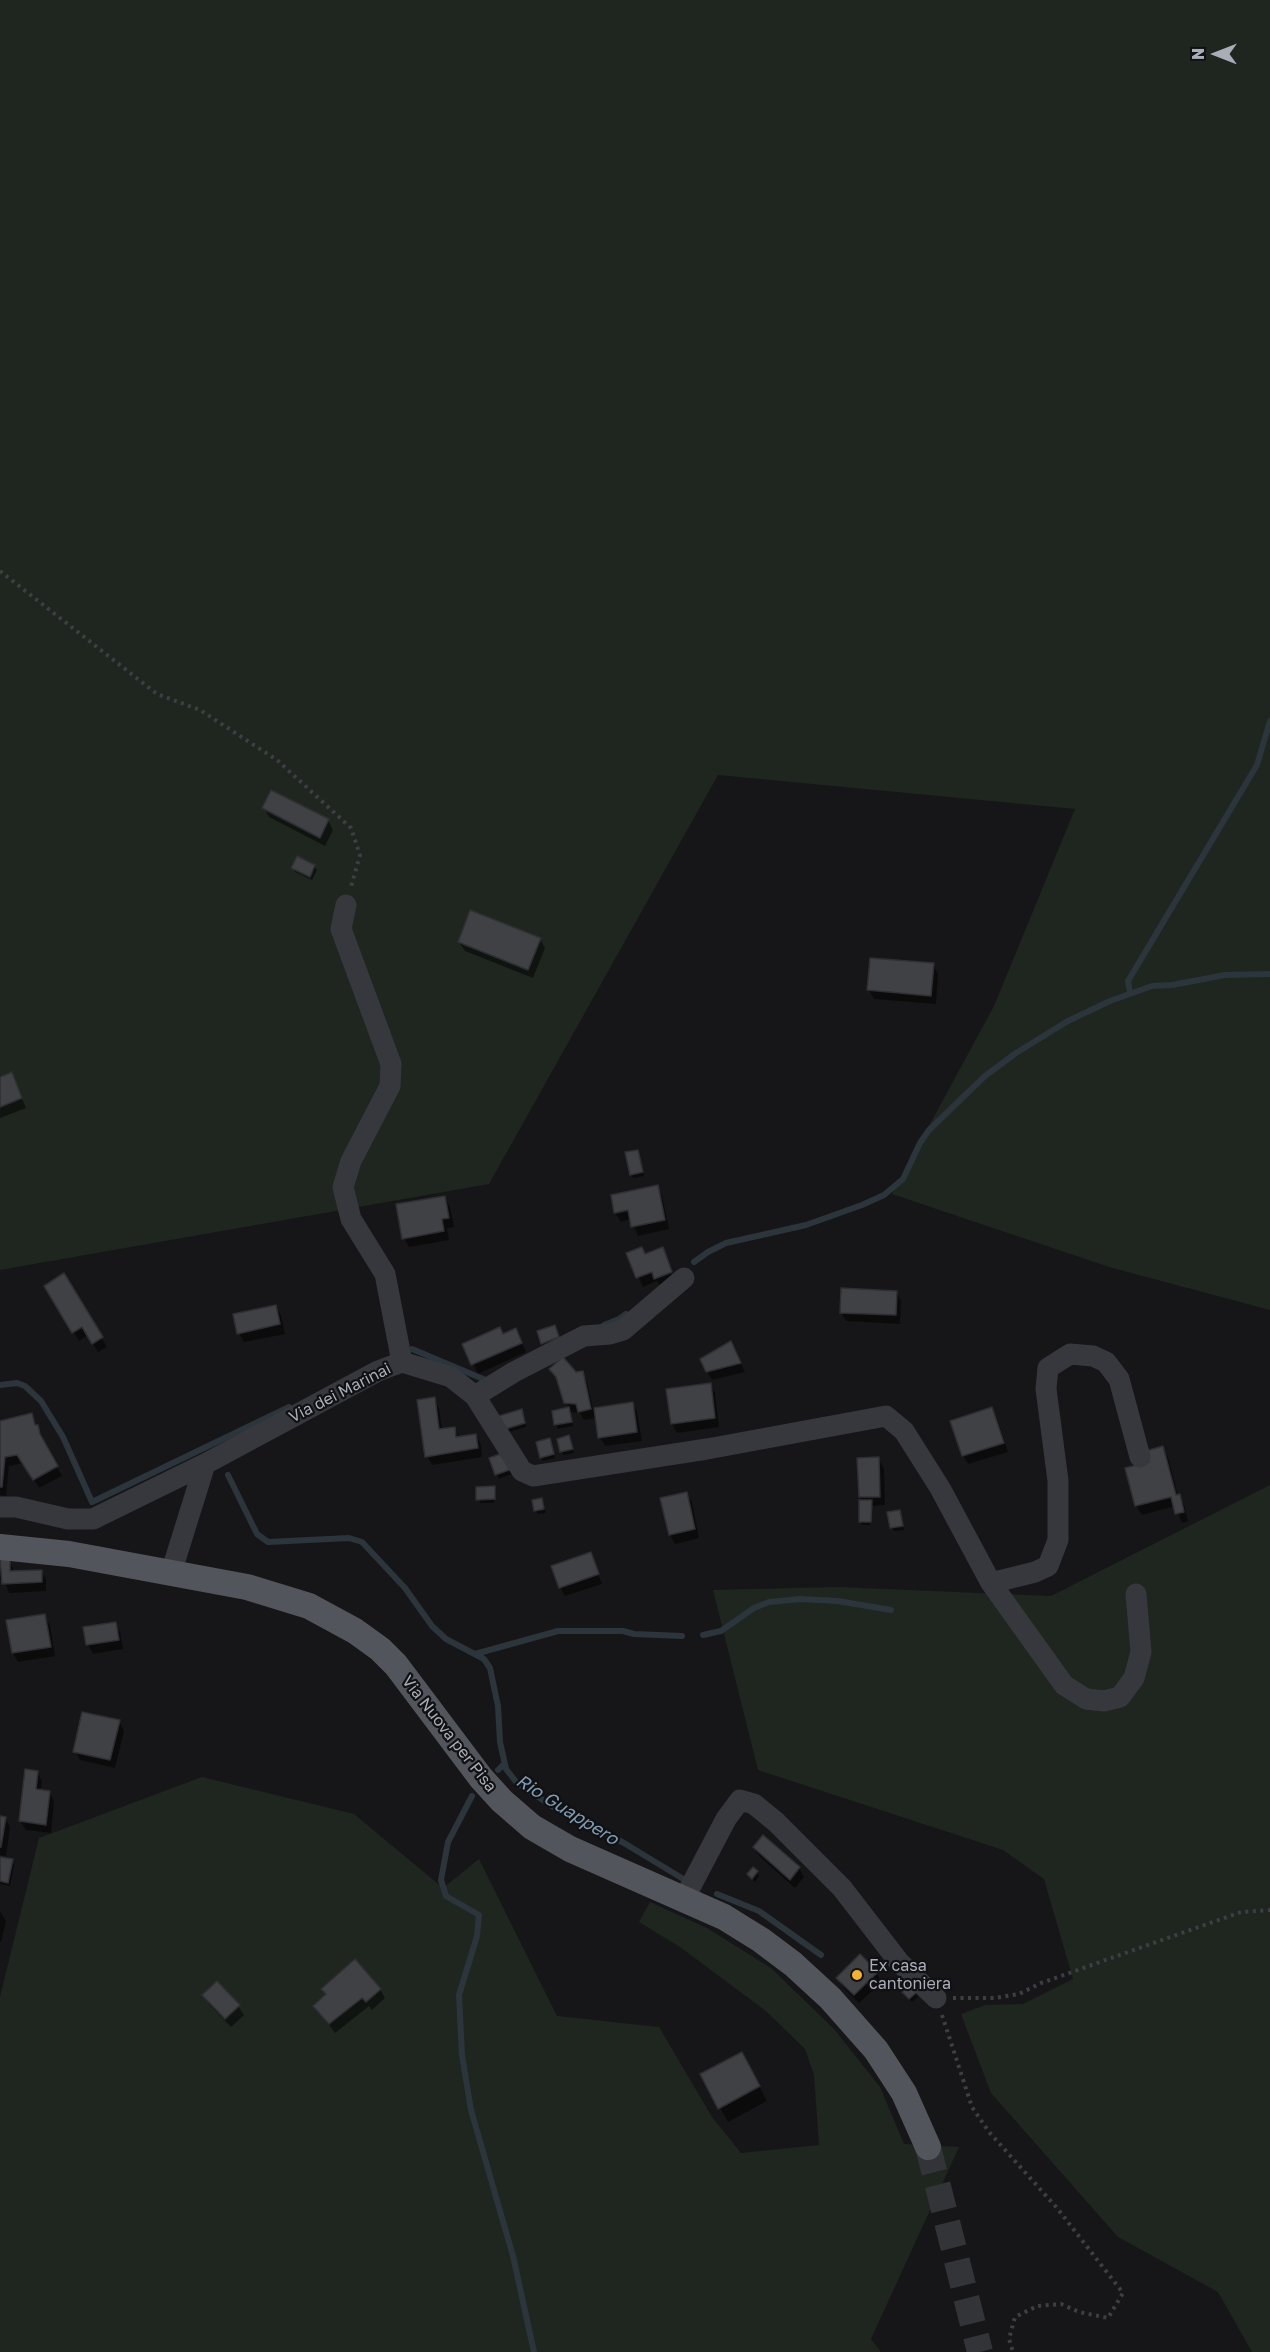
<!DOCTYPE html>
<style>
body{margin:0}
#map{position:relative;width:1270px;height:2352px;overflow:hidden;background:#161618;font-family:"Golos Text",sans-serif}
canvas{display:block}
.north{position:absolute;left:1186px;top:24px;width:60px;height:60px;-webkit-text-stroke:4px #111113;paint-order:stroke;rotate:270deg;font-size:16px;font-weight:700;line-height:24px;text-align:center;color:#a8adb8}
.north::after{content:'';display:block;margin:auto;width:21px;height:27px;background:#a8adb8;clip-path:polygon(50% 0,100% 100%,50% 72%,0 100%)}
</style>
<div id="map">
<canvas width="1270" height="2352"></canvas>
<div class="north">N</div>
</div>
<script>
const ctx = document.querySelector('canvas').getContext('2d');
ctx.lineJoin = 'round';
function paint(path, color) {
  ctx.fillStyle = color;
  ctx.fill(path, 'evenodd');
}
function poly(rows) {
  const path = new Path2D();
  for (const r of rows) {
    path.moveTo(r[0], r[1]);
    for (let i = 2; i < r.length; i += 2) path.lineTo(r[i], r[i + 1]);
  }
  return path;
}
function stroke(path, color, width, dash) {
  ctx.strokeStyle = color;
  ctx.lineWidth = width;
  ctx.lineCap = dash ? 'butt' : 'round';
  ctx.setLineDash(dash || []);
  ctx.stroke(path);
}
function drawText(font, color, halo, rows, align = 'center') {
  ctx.font = font + ' "Golos Text",sans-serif';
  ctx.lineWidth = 4.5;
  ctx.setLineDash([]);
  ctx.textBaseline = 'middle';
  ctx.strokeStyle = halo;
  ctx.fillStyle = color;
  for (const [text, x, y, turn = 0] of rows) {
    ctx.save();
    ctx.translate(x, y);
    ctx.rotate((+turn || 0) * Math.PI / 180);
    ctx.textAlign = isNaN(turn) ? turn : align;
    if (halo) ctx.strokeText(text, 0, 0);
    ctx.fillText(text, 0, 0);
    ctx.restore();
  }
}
paint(poly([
 [0,0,1270,0,1270,1310,1109,1267,892,1194,994,1006,1075,809,718,775,489,1184,0,1270],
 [1270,1485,1270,2352,1252,2352,1218,2292,1118,2237,991,2093,961,2014,985,2005,1023,2004,1073,1979,1044,1879,1003,1850,758,1770,713,1590,838,1587,1051,1596],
 [202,1777,354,1814,443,1888,479,1859,557,2016,659,2027,712,2117,741,2153,819,2145,814,2075,805,2049,766,2011,680,1947,639,1922,650,1902,707,1928,771,1968,834,2029,880,2087,904,2144,959,2147,871,2339,881,2352,0,2352,0,1997,39,1838]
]), '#1e261f');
paint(poly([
 [264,808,328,821,333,830,325,846,269,817],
 [314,866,317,870,312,880,295,872,293,868],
 [540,939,545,948,533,978,465,951,459,942],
 [933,964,938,974,936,1004,874,999,869,990],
 [11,1074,26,1108,0,1118,0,1078],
 [638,1151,644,1176,633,1178,631,1174],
 [657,1187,662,1196,669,1229,638,1236,631,1219,621,1222,616,1214,635,1210,635,1207,616,1211,616,1214,612,1196],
 [445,1198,450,1207,454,1227,447,1228,449,1240,409,1247,404,1238],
 [662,1249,676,1281,661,1287,657,1281,643,1287,628,1254,646,1256],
 [64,1275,107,1347,98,1352,88,1335,79,1341,46,1286],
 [896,1292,901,1301,900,1324,846,1321,841,1312],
 [275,1306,281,1315,285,1334,244,1342,239,1333],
 [503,1336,520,1339,526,1352,478,1374,464,1345],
 [735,1352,745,1372,712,1380,707,1371],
 [551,1370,576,1374,582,1373,587,1382,593,1409,632,1403,637,1412,642,1441,605,1446,600,1437,597,1418,584,1420,580,1413,570,1412,573,1426,558,1429,556,1425,569,1409,559,1382],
 [710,1384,715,1393,719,1427,677,1433,672,1424,668,1390],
 [434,1399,439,1408,442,1430,454,1428,460,1438,475,1435,481,1444,482,1457,432,1465,427,1456],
 [992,1409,997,1418,1008,1452,968,1464,963,1455],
 [32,1415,42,1436,44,1445,62,1476,39,1488,24,1463,9,1466,6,1496,0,1495,0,1422],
 [523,1415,526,1427,506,1433,504,1429],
 [569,1437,574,1453,564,1455,561,1451],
 [549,1440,555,1458,543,1461,541,1457],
 [1163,1448,1168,1457,1178,1496,1184,1505,1188,1521,1182,1523,1175,1506,1142,1515,1136,1506,1151,1463],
 [506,1454,514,1473,499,1479,491,1459],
 [878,1459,884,1468,885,1505,873,1506,873,1525,873,1506,870,1506,870,1525,862,1525,860,1521,863,1502,860,1497],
 [494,1488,494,1503,480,1503,477,1489],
 [686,1493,692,1502,699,1538,675,1544,670,1535],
 [542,1499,546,1513,538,1514,535,1510],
 [899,1511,904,1530,894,1531,891,1527],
 [590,1554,602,1584,565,1596,560,1587],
 [9,1559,14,1572,41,1571,46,1580,46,1591,9,1593,4,1580,0,1580,0,1560],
 [44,1616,50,1625,55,1656,18,1662,13,1653],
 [115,1623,120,1632,123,1649,93,1654,88,1645],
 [119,1721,124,1731,115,1768,80,1760,75,1751],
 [37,1772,42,1781,41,1791,49,1792,54,1801,51,1833,26,1830,20,1821],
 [0,1817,5,1818,10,1827,6,1856,0,1855],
 [763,1837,799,1868,804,1877,795,1888,760,1857,754,1848],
 [0,1858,12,1861,14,1865,10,1886,0,1884],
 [757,1872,759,1876,755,1882,748,1875],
 [0,1911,6,1921,1,1942,0,1942],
 [876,1973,882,1982,859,2003,843,1987,838,1978],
 [380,1989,385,1998,372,2010,369,2006,335,2033,315,2006,327,1995,323,1990],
 [916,1993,918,1997,912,2002,906,1996],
 [204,1995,238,2006,244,2015,231,2027,209,2004],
 [750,2068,767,2101,728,2122,720,2108]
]), '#0007');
stroke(poly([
 [1130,993,1128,981,1257,765,1270,721],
 [694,1262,708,1252,726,1243,806,1225,862,1205,884,1195,903,1179,920,1143,929,1130,985,1076,1016,1053,1068,1021,1110,1001,1152,986,1172,985,1225,975,1270,974],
 [604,1325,619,1319,626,1314],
 [412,1349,488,1381],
 [0,1385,17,1383,25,1386,41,1401,63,1437,92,1502,289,1407],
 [228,1475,257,1534,268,1542,349,1538,362,1542,405,1588,432,1626,446,1639,484,1659,490,1668,498,1706,500,1742,506,1769,517,1783,552,1806,624,1843,685,1880],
 [703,1635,721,1631,754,1608,769,1602,800,1599,838,1601,891,1610],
 [475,1654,558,1631,623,1631,634,1634,682,1636],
 [498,1770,504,1764],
 [472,1796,448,1842,441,1880,446,1896,479,1915,477,1936,459,1995,462,2055,471,2110,513,2256,534,2352],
 [717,1894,759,1911,821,1955]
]), '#2c353c', 6);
const building = poly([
 [271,790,329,819,320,838,262,808,271,790],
 [297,856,315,865,310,877,291,868,297,856],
 [470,910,541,938,528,970,458,942,470,910],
 [870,958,934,963,931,996,867,990,870,958],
 [12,1072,22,1098,0,1107,0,1077,12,1072],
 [638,1150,643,1172,630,1175,625,1152,638,1150],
 [658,1185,665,1220,631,1227,628,1210,614,1213,611,1195,658,1185],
 [445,1196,449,1218,442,1219,444,1231,402,1239,396,1204,445,1196],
 [642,1247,645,1254,663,1247,672,1272,654,1279,652,1272,636,1278,626,1253,642,1247],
 [64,1273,103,1337,92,1344,82,1327,72,1333,44,1286,64,1273],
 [841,1288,897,1291,896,1315,840,1313,841,1288],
 [276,1305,280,1324,237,1334,233,1314,276,1305],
 [555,1325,559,1337,541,1344,537,1331,555,1325],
 [500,1327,503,1334,516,1328,522,1343,471,1365,462,1344,500,1327],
 [731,1341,741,1363,706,1372,700,1359,731,1341],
 [563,1357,576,1372,583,1371,591,1409,578,1412,576,1404,564,1403,556,1377,549,1369,563,1357],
 [711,1383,715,1418,671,1424,666,1389,711,1383],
 [435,1397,439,1429,455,1427,456,1437,476,1434,478,1448,425,1457,417,1400,435,1397],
 [633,1402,637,1432,598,1438,594,1408,633,1402],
 [569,1407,572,1422,554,1425,552,1411,569,1407],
 [992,1407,1004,1443,962,1456,950,1421,992,1407],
 [522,1409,525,1423,502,1430,499,1416,522,1409],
 [32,1413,35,1425,38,1425,40,1434,58,1466,33,1480,17,1455,5,1457,2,1487,0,1487,0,1421,32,1413],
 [569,1435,573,1449,560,1452,557,1439,569,1435],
 [550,1438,554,1454,540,1458,536,1442,550,1438],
 [1163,1446,1176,1495,1180,1494,1184,1512,1175,1514,1171,1497,1135,1506,1125,1468,1149,1462,1146,1451,1163,1446],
 [506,1452,512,1469,495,1475,489,1458,506,1452],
 [879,1457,880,1497,859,1497,857,1458,879,1457],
 [495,1486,495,1499,476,1500,476,1487,495,1486],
 [687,1492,695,1529,669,1535,660,1498,687,1492],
 [542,1498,544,1509,534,1511,532,1500,542,1498],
 [859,1500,872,1500,871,1522,859,1522,859,1500],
 [900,1510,903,1526,890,1528,887,1512,900,1510],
 [591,1552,599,1574,559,1588,551,1566,591,1552],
 [0,1558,10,1558,10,1571,42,1570,42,1582,2,1584,0,1558],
 [45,1614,51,1647,12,1653,6,1620,45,1614],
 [116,1622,119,1640,86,1645,83,1627,116,1622],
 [82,1712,120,1720,110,1760,73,1752,82,1712],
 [25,1769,38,1771,36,1789,50,1791,46,1825,19,1821,25,1769],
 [0,1816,6,1817,1,1847,0,1847,0,1816],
 [763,1835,800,1867,790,1880,753,1847,763,1835],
 [0,1857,13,1859,8,1883,0,1881,0,1857],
 [753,1867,758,1871,752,1879,747,1874,753,1867],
 [860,1954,878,1972,854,1995,836,1978,860,1954],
 [355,1959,381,1989,366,2002,362,1998,329,2024,313,2006,326,1994,321,1989,355,1959],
 [217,1981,240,2005,225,2019,202,1995,217,1981],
 [910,1984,917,1992,909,1999,902,1992,910,1984],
 [742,2052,760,2086,718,2109,700,2074,742,2052]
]);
paint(building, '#404145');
stroke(building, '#303034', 1.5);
stroke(poly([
 [928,2147,980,2352]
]), '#333438', 26, [26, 13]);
stroke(poly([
 [0,571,157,694,200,710,277,760,351,828,360,855,351,887],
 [953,1998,995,1998,1019,1994,1041,1983,1241,1912,1270,1910],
 [942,2015,972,2107,989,2132,1057,2208,1123,2293,1108,2318,1079,2312,1061,2304,1037,2306,1015,2317,1009,2339,1013,2352]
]), '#3d3f44', 4, [3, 4.5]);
stroke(poly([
 [346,905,341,929,391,1064,390,1086,351,1161,343,1187,351,1219,385,1274,402,1362],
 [475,1396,514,1372,584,1336,610,1334,623,1330,684,1278],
 [0,1507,16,1507,68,1519,93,1519,205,1464],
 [171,1573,205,1464,378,1371,402,1362,451,1377,475,1396,522,1471,533,1476,707,1449,886,1416,904,1431,940,1488,991,1583,1064,1685,1086,1699,1104,1701,1120,1697,1134,1678,1141,1652,1136,1594],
 [991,1583,1035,1572,1048,1566,1058,1540,1058,1481,1046,1389,1048,1368,1070,1354,1093,1356,1106,1362,1119,1379,1140,1457],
 [684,1899,726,1819,740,1800,754,1804,776,1822,842,1888,899,1962,936,1998]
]), '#37383d', 21);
stroke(poly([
 [0,1547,69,1554,247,1587,309,1606,355,1631,380,1649,396,1665,481,1778,502,1801,532,1827,570,1849,724,1917,761,1940,793,1964,830,1998,876,2050,904,2093,928,2147]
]), '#53555c', 26);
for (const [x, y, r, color] of [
 [857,1975,6,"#f2b134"]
]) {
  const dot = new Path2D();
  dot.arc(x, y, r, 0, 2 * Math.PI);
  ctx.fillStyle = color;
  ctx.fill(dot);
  stroke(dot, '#111113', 2);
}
drawText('16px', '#a8adb8', '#111113', [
 ["Via dei Marinai",340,1393,-27],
 ["Via Nuova per Pisa",449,1734,52]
]);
drawText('16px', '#a8adb8', '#111113', [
 ["Ex casa",869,1966],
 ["cantoniera",869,1984]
], 'left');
drawText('italic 18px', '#7f9bb3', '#111113', [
 ["Rio Guappero",567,1810,32]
]);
</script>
